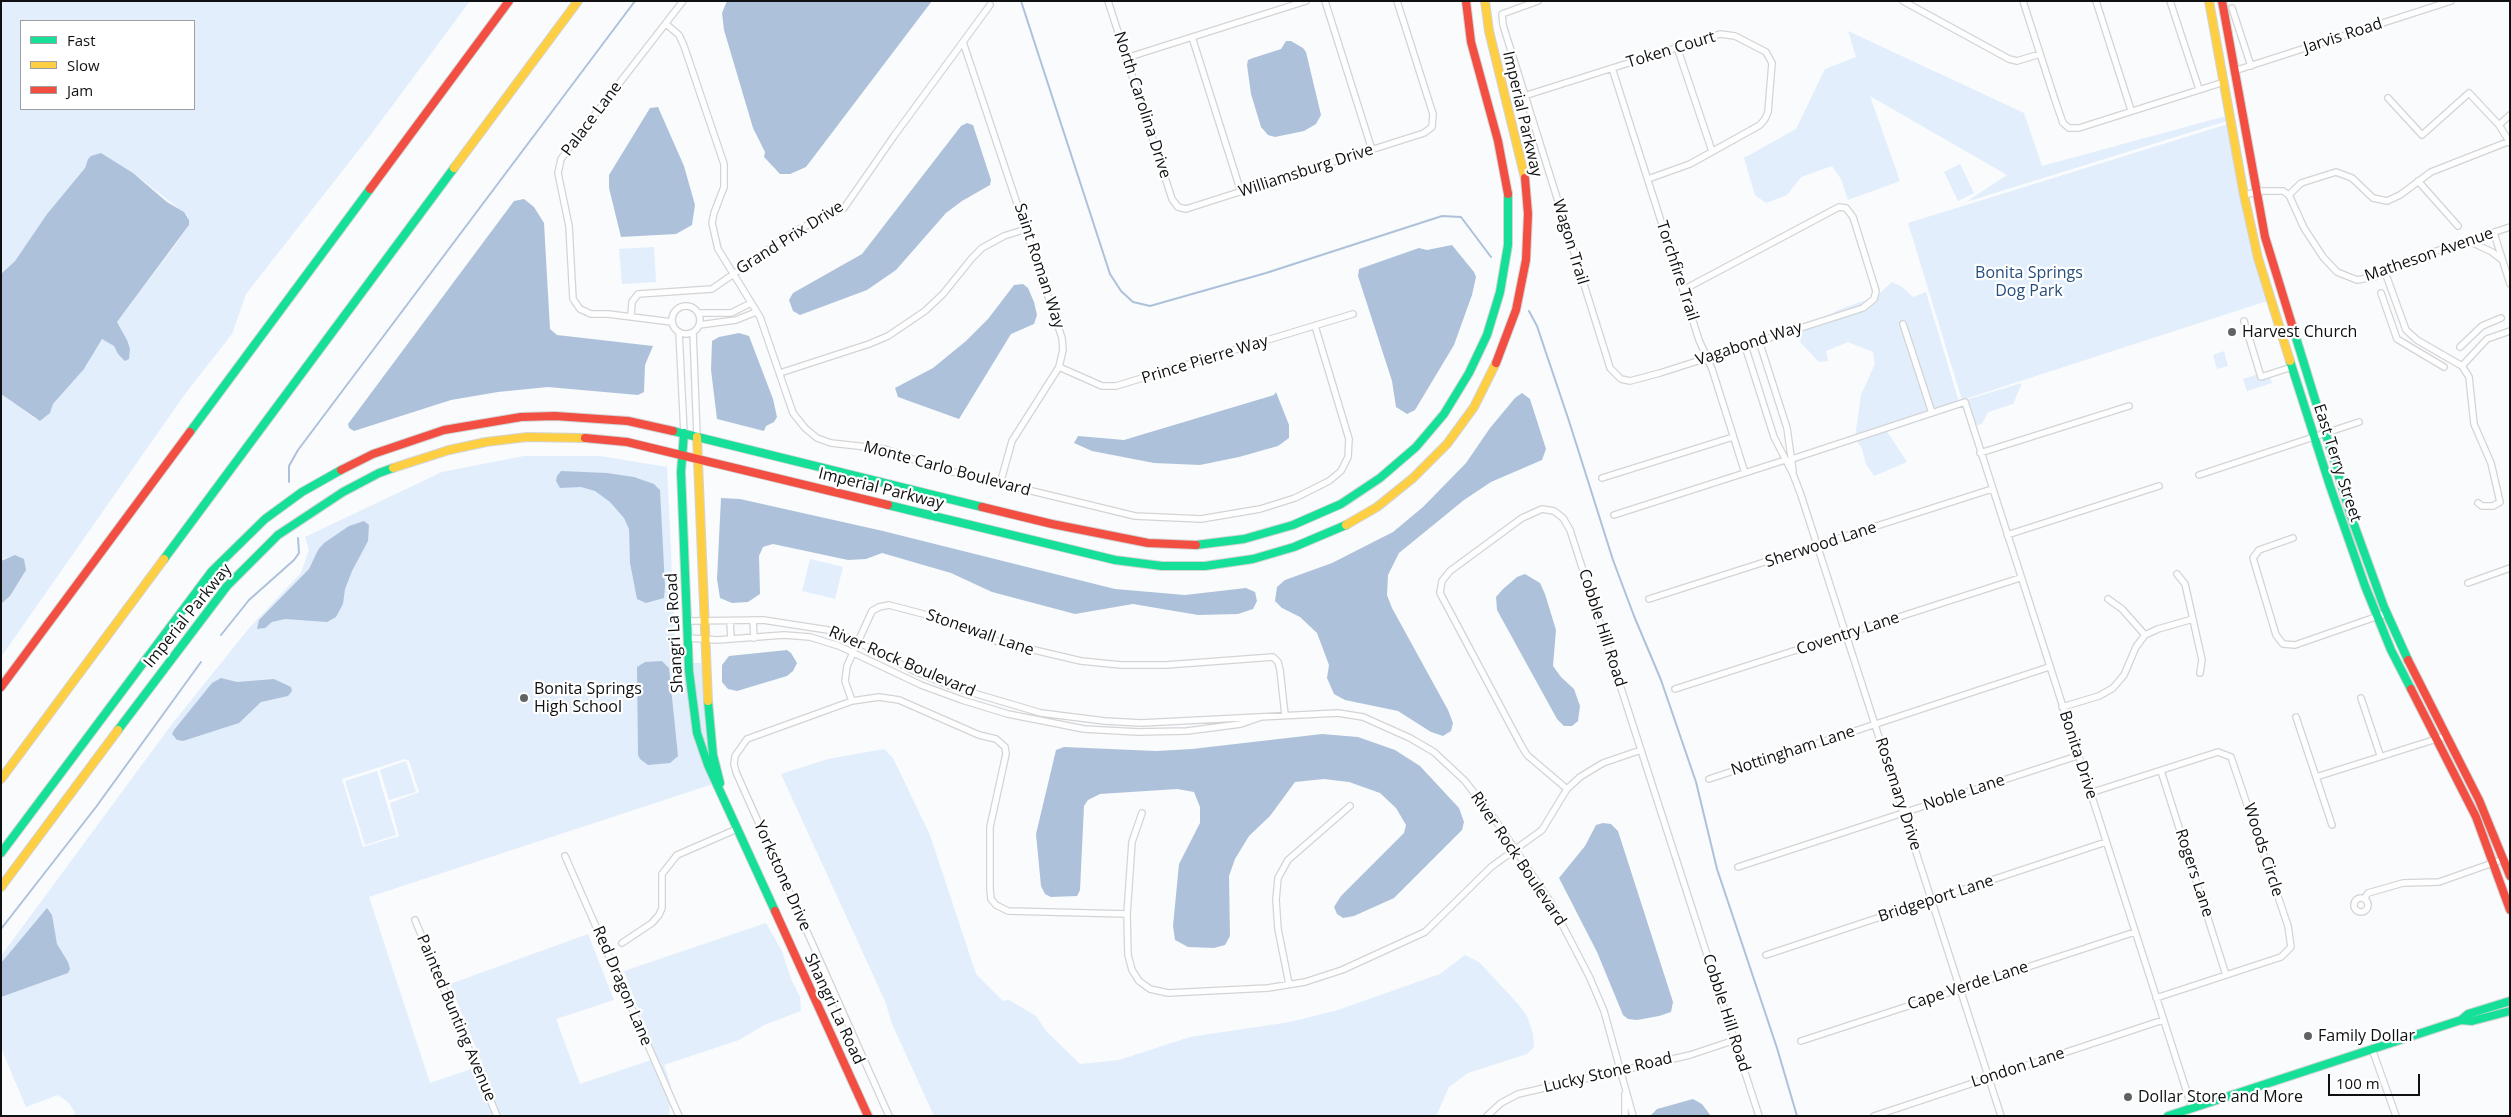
<!DOCTYPE html>
<style>
body{margin:0}
#map{position:relative;width:2511px;height:1117px;overflow:hidden;background:#f9fbfd;font-family:"Open Sans",sans-serif}
canvas{display:block}
.frame{position:absolute;inset:0;border:2px solid #0e1011;pointer-events:none}
.legend{position:absolute;left:20px;top:20px;width:175px;height:90px;box-sizing:border-box;background:#fff;border:1px solid #9f9fa0;margin:0;padding:6px 9px;list-style:none;font-size:15px;color:#0e1011}
.legend li{display:flex;align-items:center;gap:10px;height:25px}
.legend b{width:25px;border:1px solid #9f9fa0}
.scale{position:absolute;left:2328px;top:1074px;width:92px;height:22px;box-sizing:border-box;border:2px solid #0e1011;border-top:0;padding-left:6px;font-size:15px;line-height:18px;white-space:nowrap;color:#0e1011;-webkit-text-stroke:4px #fff;paint-order:stroke}
</style>
<div id="map">
<canvas width="2511" height="1117"></canvas>
<div class="frame"></div>
<ul class="legend">
<li><b style="height:6px;background:#16e098"></b>Fast</li>
<li><b style="height:6px;background:#ffcf43"></b>Slow</li>
<li><b style="height:6px;background:#f24e42"></b>Jam</li>
</ul>
<div class="scale">100 m</div>
</div>
<script>
const ctx = document.querySelector('canvas').getContext('2d');
ctx.lineJoin = 'round';
function paint(path, color) {
  ctx.fillStyle = color;
  ctx.fill(path, 'evenodd');
}
function poly(rows) {
  const path = new Path2D();
  for (const r of rows) {
    if (r.length === 3) {
      path.moveTo(r[0] + r[2], r[1]);
      path.arc(r[0], r[1], r[2], 0, 2 * Math.PI);
      continue;
    }
    path.moveTo(r[0], r[1]);
    for (let i = 2; i < r.length; i += 2) path.lineTo(r[i], r[i + 1]);
  }
  return path;
}
function stroke(path, color, width, dash) {
  ctx.strokeStyle = color;
  ctx.lineWidth = width;
  ctx.lineCap = dash ? 'butt' : 'round';
  ctx.setLineDash(dash || []);
  ctx.stroke(path);
}
function drawText(font, color, halo, rows, align = 'center') {
  ctx.font = font + ' "Open Sans",sans-serif';
  ctx.lineWidth = 4.5;
  ctx.setLineDash([]);
  ctx.textBaseline = 'middle';
  ctx.strokeStyle = halo;
  ctx.fillStyle = color;
  for (const [text, x, y, turn = 0] of rows) {
    ctx.save();
    ctx.translate(x, y);
    ctx.rotate((+turn || 0) * Math.PI / 180);
    ctx.textAlign = isNaN(turn) ? turn : align;
    if (halo) ctx.strokeText(text, 0, 0);
    ctx.fillText(text, 0, 0);
    ctx.restore();
  }
}
paint(poly([
 [1,1,470,1,372,133,246,294,232,334,185,394,1,657,1,604,10,596,7,557,1,561,1,394,36,419,50,413,53,404,87,365,98,342,102,339,107,340,114,346,116,350,127,340,117,322,176,244,189,225,189,220,187,215,141,179,112,162,105,155,88,159,85,168,47,214,15,261,1,274],
 [21,21,194,21,194,109,21,109],
 [1848,31,2024,113,2042,166,2226,116,2227,121,1966,202,2007,175,1870,96,1900,181,1848,200,1841,179,1832,166,1801,177,1787,195,1766,203,1755,195,1744,158,1796,129,1825,69,1856,57],
 [2231,123,2270,300,1962,400,1908,223],
 [1960,164,1974,193,1958,201,1944,172],
 [654,247,656,282,622,284,619,249],
 [1892,282,1902,287,1913,297,1926,292,1959,402,2022,383,2013,404,1988,412,1982,424,1975,426,1964,408,1958,405,1889,424,1888,433,1907,462,1874,476,1866,464,1862,449,1855,437,1861,395,1875,364,1873,352,1848,342,1826,351,1828,361,1819,362,1800,342,1803,330,1838,310,1877,296],
 [2224,351,2228,366,2217,369,2213,355],
 [2268,371,2272,383,2247,391,2243,379],
 [524,456,600,456,667,467,676,662,686,663,689,708,694,733,701,758,713,784,369,897,430,1083,483,1065,450,984,588,934,614,1000,556,1019,580,1084,657,1058,624,971,766,923,782,951,791,979,800,997,801,1011,764,1025,739,1040,664,1065,671,1086,669,1116,74,1116,75,1112,68,1102,58,1095,26,1107,1,1048,1,956,172,724,250,627,301,573,309,550,305,537,442,472],
 [405,759,409,761,419,792,390,803,399,836,363,847,342,779],
 [810,559,843,567,835,599,802,591],
 [693,663,703,663,705,725,711,764,701,732,696,707],
 [884,749,893,758,930,835,976,974,1003,1001,1009,1000,1036,1016,1046,1031,1080,1064,1119,1060,1190,1037,1290,1022,1338,1010,1440,974,1465,955,1479,962,1519,1005,1527,1016,1533,1034,1534,1047,1527,1054,1468,1073,1449,1087,1436,1116,934,1116,892,1024,885,1001,781,774,828,759],
 [406,761,416,792,389,800,380,770],
 [377,771,396,835,365,845,345,781]
]), '#e2eefc');
paint(poly([
 [727,1,932,1,806,167,790,174,780,174,764,157,765,152,753,128,724,30,722,13],
 [1286,41,1291,41,1303,48,1306,52,1321,115,1316,124,1304,131,1275,137,1268,135,1261,127,1251,94,1247,65,1248,60,1253,58,1281,49],
 [658,107,684,166,695,205,692,225,676,234,621,237,609,188,609,175,650,108],
 [967,123,973,125,991,180,990,185,962,201,946,213,896,270,867,290,800,315,793,311,789,300,793,293,862,254,961,126],
 [101,153,133,173,167,202,184,212,189,220,189,225,117,322,127,340,130,349,129,359,125,361,118,354,114,346,102,339,84,369,53,404,50,413,40,421,1,394,1,274,15,261,47,214,85,168,88,159,91,156],
 [524,199,534,207,544,223,550,329,557,335,653,346,645,365,644,392,638,395,548,387,498,392,451,400,354,431,349,428,348,424,514,201],
 [1452,245,1474,272,1476,277,1472,295,1454,345,1415,410,1407,414,1396,407,1392,381,1358,276,1359,269,1419,248,1427,250],
 [1023,284,1028,288,1034,302,1037,315,1034,324,1011,334,959,419,898,397,895,388,933,368,966,341,988,319,1014,285],
 [739,333,749,336,773,399,777,417,774,422,766,426,764,431,717,419,711,370,712,341,719,337],
 [1276,392,1289,425,1289,438,1278,446,1239,457,1200,465,1154,463,1092,451,1074,443,1078,436,1124,440,1274,395],
 [1522,393,1530,399,1546,449,1542,460,1491,482,1464,500,1399,553,1388,575,1387,595,1392,608,1448,710,1453,723,1451,731,1443,736,1431,732,1398,711,1345,700,1334,694,1327,678,1329,665,1317,633,1300,617,1282,608,1275,601,1277,587,1285,580,1332,563,1393,532,1423,507,1466,463,1490,428,1515,398],
 [561,471,607,473,634,477,654,484,660,490,665,586,664,598,646,603,637,599,630,563,629,529,624,518,610,502,595,491,581,487,560,488,556,481,557,476],
 [721,498,740,499,883,531,1115,589,1185,595,1246,588,1255,592,1257,601,1253,609,1238,614,1198,615,1133,604,1075,614,992,592,951,573,882,553,866,559,848,560,773,544,763,547,759,556,760,594,748,602,732,603,720,598,717,579],
 [364,521,369,525,368,541,352,571,345,589,343,604,336,617,327,622,285,619,272,622,265,628,257,629,259,620,309,569,318,550,324,543,349,526],
 [15,555,24,559,26,570,10,596,1,604,1,561],
 [1525,574,1540,583,1545,594,1556,630,1553,666,1561,677,1574,689,1580,706,1578,721,1572,726,1564,726,1557,719,1497,610,1496,597,1503,589,1517,577],
 [787,650,791,653,797,663,793,671,787,676,737,691,728,689,722,682,722,665,729,656],
 [662,661,669,668,678,756,670,763,648,765,640,759,638,755,637,667,645,662],
 [221,678,237,682,274,679,291,687,292,691,288,696,261,702,239,723,183,741,177,740,172,734,174,730,212,683],
 [1322,734,1358,737,1395,750,1420,766,1459,808,1464,822,1462,830,1394,898,1354,916,1343,918,1337,914,1334,907,1341,896,1404,833,1406,825,1396,808,1380,793,1349,782,1324,779,1295,782,1270,816,1249,836,1235,859,1229,876,1230,936,1225,945,1214,948,1188,947,1175,940,1173,926,1179,864,1200,823,1200,807,1194,792,1177,789,1100,794,1088,800,1084,806,1080,890,1077,896,1051,897,1045,894,1041,886,1036,834,1056,750,1064,747,1156,751,1192,749],
 [1603,823,1611,824,1618,831,1673,1002,1671,1012,1659,1016,1637,1020,1628,1019,1623,1015,1597,952,1559,878,1585,846,1596,825],
 [47,908,52,915,57,944,68,962,70,969,68,973,1,997,1,963],
 [1693,1099,1702,1104,1711,1116,1650,1116,1657,1109]
]), '#adc2da');
stroke(poly([
 [1021,1,1110,274,1121,291,1133,302,1150,306,1266,273,1442,216,1461,217,1491,257],
 [1529,311,1537,326,1569,421,1613,560,1634,616,1661,680,1696,782,1717,869,1777,1048,1797,1116],
 [289,482,289,466,298,450,635,1],
 [221,635,249,600,294,560,299,553,298,538],
 [1,929,96,807,201,662]
]), '#adc2da', 2);
const street = poly([
 [1108,1,1172,199,1178,207,1186,209,1424,133,1432,127,1433,114,1397,1],
 [1325,1,1372,150],
 [1538,1,1502,14,1503,25,1607,358,1610,368,1621,379,1630,381,1660,373,1863,308,1874,299,1876,291,1853,217,1846,208,1839,207,1683,290],
 [1903,1,2009,59,2017,61,2040,54],
 [2023,1,2055,100,2063,123,2069,128,2079,128,2224,82],
 [2096,1,2131,110],
 [2170,1,2199,89],
 [2232,8,2251,66],
 [666,24,679,35,684,46,724,164,724,187,714,213,712,223,718,249,760,317,793,413,805,428,817,438,831,443,885,449,937,468,1135,516,1201,519,1260,509,1295,498,1329,481,1341,471,1348,457,1349,439,1315,326],
 [1192,37,1241,192],
 [963,42,1062,338,1063,350,1059,367,1012,441,1000,484],
 [1677,47,1712,151],
 [1126,58,1306,1],
 [1612,68,1699,340,1712,369,1745,473],
 [2234,71,2451,1],
 [1524,96,1720,34,1735,36,1766,52,1772,63,1768,112,1765,119,1760,125,1690,164,1648,179],
 [2388,98,2422,135,2469,93,2499,125,2510,143],
 [2499,125,2510,115],
 [2418,181,2458,226],
 [2244,195,2262,191,2283,191,2289,195,2304,228,2323,257,2337,272,2357,280,2374,277,2424,255,2510,227],
 [2289,195,2301,183,2336,172,2352,178,2373,198,2387,201,2400,195,2431,172,2510,141],
 [2494,233,2510,284],
 [2469,241,2492,252,2501,259],
 [2385,272,2406,330,2417,340,2462,366,2469,377,2474,424,2491,463,2500,502,2493,506,2482,506,2478,503],
 [2381,293,2397,339,2444,367],
 [686,320,14],
 [699,313,731,313,751,303],
 [631,317,632,302,638,294,712,289,795,231,844,208,894,136,990,5],
 [2244,321,2261,377,2292,367],
 [672,322,608,314,591,314,580,309,573,299,569,226,558,173,561,159,569,148,683,1],
 [1903,324,1932,413],
 [699,325,736,320,756,312],
 [679,332,684,433],
 [693,332,697,437],
 [1759,341,1787,428,1793,471],
 [1745,346,1774,437,1793,474,1801,495,2001,1116],
 [2460,347,2482,326,2501,318],
 [2462,366,2487,339,2510,331],
 [1059,367,1102,386,1116,386,1353,314],
 [780,373,869,344,888,336,925,311,943,294,972,258,982,248,1004,236,1026,229],
 [1980,453,2129,406],
 [1792,459,1965,402,2192,1108],
 [2199,475,2359,422],
 [1602,478,1733,437],
 [1614,515,1785,460],
 [2007,535,2159,486],
 [2293,538,2259,550,2253,558,2276,635,2283,644,2295,645,2387,613],
 [2177,574,2185,584,2190,606,2202,660,2200,673],
 [2468,583,2510,568],
 [1649,599,1992,489],
 [2108,599,2122,609,2145,635],
 [753,620,754,638],
 [688,621,763,620,828,630,852,639,912,670,953,687,1041,713,1105,721,1141,723,1338,713,1363,717,1410,738,1434,752,1465,781,1498,824,1551,903,1589,976,1604,1011,1633,1116],
 [730,621,731,639],
 [689,638,717,640,784,635,810,637,839,646,921,685,962,700,1008,714,1084,729,1138,732,1187,731,1241,724,1261,717],
 [1675,689,2020,578],
 [2361,698,2380,755],
 [852,701,845,681,847,666,872,611,879,607,889,605,931,616,996,641,1081,661,1121,665,1166,665,1273,657,1278,662,1280,670,1285,715],
 [2062,707,2099,696,2113,688,2124,675,2136,647,2145,635,2158,629,2193,619],
 [2296,717,2332,825],
 [2161,771,2226,975],
 [2316,777,2446,736],
 [1709,779,2049,667],
 [1567,789,1527,755,1521,745,1440,593,1442,581,1450,571,1522,518,1542,509,1554,511,1563,518,1570,530,1759,1116],
 [2090,793,2218,752,2231,757,2288,926,2291,947,2281,957,2156,998],
 [1142,813,1132,842,1127,914,1128,955,1132,970,1139,981,1150,989,1168,993,1268,988,1305,982,1342,970,1425,932,1491,867,1542,830,1567,789,1580,777,1603,763,1641,750],
 [565,856,679,1116],
 [1738,867,2077,756],
 [2361,905,7],
 [2364,899,2368,893,2403,883,2439,882,2504,859],
 [415,920,497,1116],
 [622,943,652,923,659,915,662,908,662,874,677,855,737,829],
 [1766,955,2106,842],
 [1289,984,1278,929,1276,900,1278,878,1288,860,1350,806],
 [1801,1041,2135,932],
 [2372,1049,2396,1116],
 [889,1116,736,772,734,764,735,756,747,739,852,701,879,697,899,700,979,735,996,739,1005,747,1006,754,990,827,990,889,991,899,996,905,1008,911,1127,914],
 [1487,1116,1501,1103,1518,1094,1690,1055,1735,1040],
 [1625,1116,1625,1094],
 [1874,1116,2163,1020]
]);
const fast = poly([
 [2293,328,2352,519,2384,607,2408,660],
 [2290,361,2330,486,2365,586,2391,650,2411,689],
 [673,431,982,507],
 [190,432,370,189],
 [684,433,681,472,689,671,697,733,708,765,775,911],
 [888,505,1115,560,1162,566,1205,566,1253,559,1294,547,1346,525],
 [1196,545,1244,539,1293,525,1341,504,1380,478,1416,447,1444,414,1469,373,1487,335,1500,292,1508,245,1508,194],
 [164,559,454,168],
 [708,701,713,755,720,783],
 [118,730,227,586,278,535,343,492,379,473,393,468],
 [1,853,212,571,265,519,302,492,341,470],
 [2461,1020,2472,1021,2510,1011],
 [2168,1116,2461,1020,2468,1014,2510,1001]
]);
const slow = poly([
 [1485,1,1489,31,1525,178],
 [2209,1,2244,195,2258,258,2290,361],
 [454,168,578,1],
 [697,437,708,701],
 [393,468,449,450,486,442,527,437,585,438],
 [1346,525,1377,507,1413,478,1447,444,1474,407,1496,363],
 [1,779,164,559],
 [1,887,118,730]
]);
const jam = poly([
 [1466,1,1471,42,1498,141,1508,194],
 [2222,1,2265,237,2293,328],
 [370,189,509,1],
 [1496,363,1516,310,1526,260,1528,214,1525,178],
 [585,438,627,442,888,505],
 [341,470,373,454,444,430,521,417,555,416,628,421,673,431],
 [982,507,1052,524,1148,543,1196,545],
 [2408,660,2479,800,2510,876],
 [1,687,190,432],
 [2411,689,2476,817,2510,910],
 [775,911,868,1116]
]);
stroke(street, '#d2d4d6', 8);
stroke(fast, '#d2d4d6', 10);
stroke(slow, '#d2d4d6', 10);
stroke(jam, '#d2d4d6', 10);
stroke(street, '#fefeff', 5.5);
stroke(fast, '#16e098', 8);
stroke(slow, '#ffcf43', 8);
stroke(jam, '#f24e42', 8);
for (const [x, y, r, color] of [
 [2232,332,5,"#606264"],
 [524,698,5,"#606264"],
 [2308,1036,5,"#606264"],
 [2128,1097,5,"#606264"]
]) {
  const dot = new Path2D();
  dot.arc(x, y, r, 0, 2 * Math.PI);
  ctx.fillStyle = color;
  ctx.fill(dot);
  stroke(dot, '#fff', 2);
}
drawText('16px', '#0e1011', '#fff', [
 ["Jarvis Road",2343,36,-18],
 ["Token Court",1671,50,-17],
 ["North Carolina Drive",1142,105,72],
 ["Imperial Parkway",1522,114,77],
 ["Palace Lane",592,119,-53],
 ["Williamsburg Drive",1306,171,-18],
 ["Grand Prix Drive",790,238,-32],
 ["Wagon Trail",1570,242,73],
 ["Matheson Avenue",2429,255,-19],
 ["Saint Roman Way",1039,266,72],
 ["Torchfire Trail",1677,271,72],
 ["Vagabond Way",1749,344,-18],
 ["Prince Pierre Way",1205,360,-17],
 ["East Terry Street",2337,463,72],
 ["Monte Carlo Boulevard",947,469,15],
 ["Imperial Parkway",881,489,14],
 ["Sherwood Lane",1821,545,-18],
 ["Imperial Parkway",188,616,-51],
 ["Cobble Hill Road",1602,628,72],
 ["Shangri La Road",675,633,-93],
 ["Stonewall Lane",980,633,19],
 ["Coventry Lane",1848,634,-18],
 ["River Rock Boulevard",902,662,23],
 ["Nottingham Lane",1793,751,-18],
 ["Bonita Drive",2078,755,72],
 ["Noble Lane",1964,793,-18],
 ["Rosemary Drive",1898,794,72],
 ["Woods Circle",2263,850,72],
 ["River Rock Boulevard",1518,859,56],
 ["Rogers Lane",2194,873,72],
 ["Yorkstone Drive",782,876,66],
 ["Bridgeport Lane",1936,899,-18],
 ["Red Dragon Lane",622,986,67],
 ["Cape Verde Lane",1968,986,-18],
 ["Shangri La Road",834,1009,65],
 ["Cobble Hill Road",1726,1013,72],
 ["Painted Bunting Avenue",456,1018,67],
 ["London Lane",2018,1068,-18],
 ["Lucky Stone Road",1608,1073,-13]
]);
drawText('16px', '#274f7d', '#fff', [
 ["Bonita Springs",2029,273],
 ["Dog Park",2029,291]
]);
drawText('16px', '#0e1011', '#fff', [
 ["Harvest Church",2242,332],
 ["Bonita Springs",534,689],
 ["High School",534,707],
 ["Family Dollar",2318,1036],
 ["Dollar Store and More",2138,1097]
], 'left');
</script>
